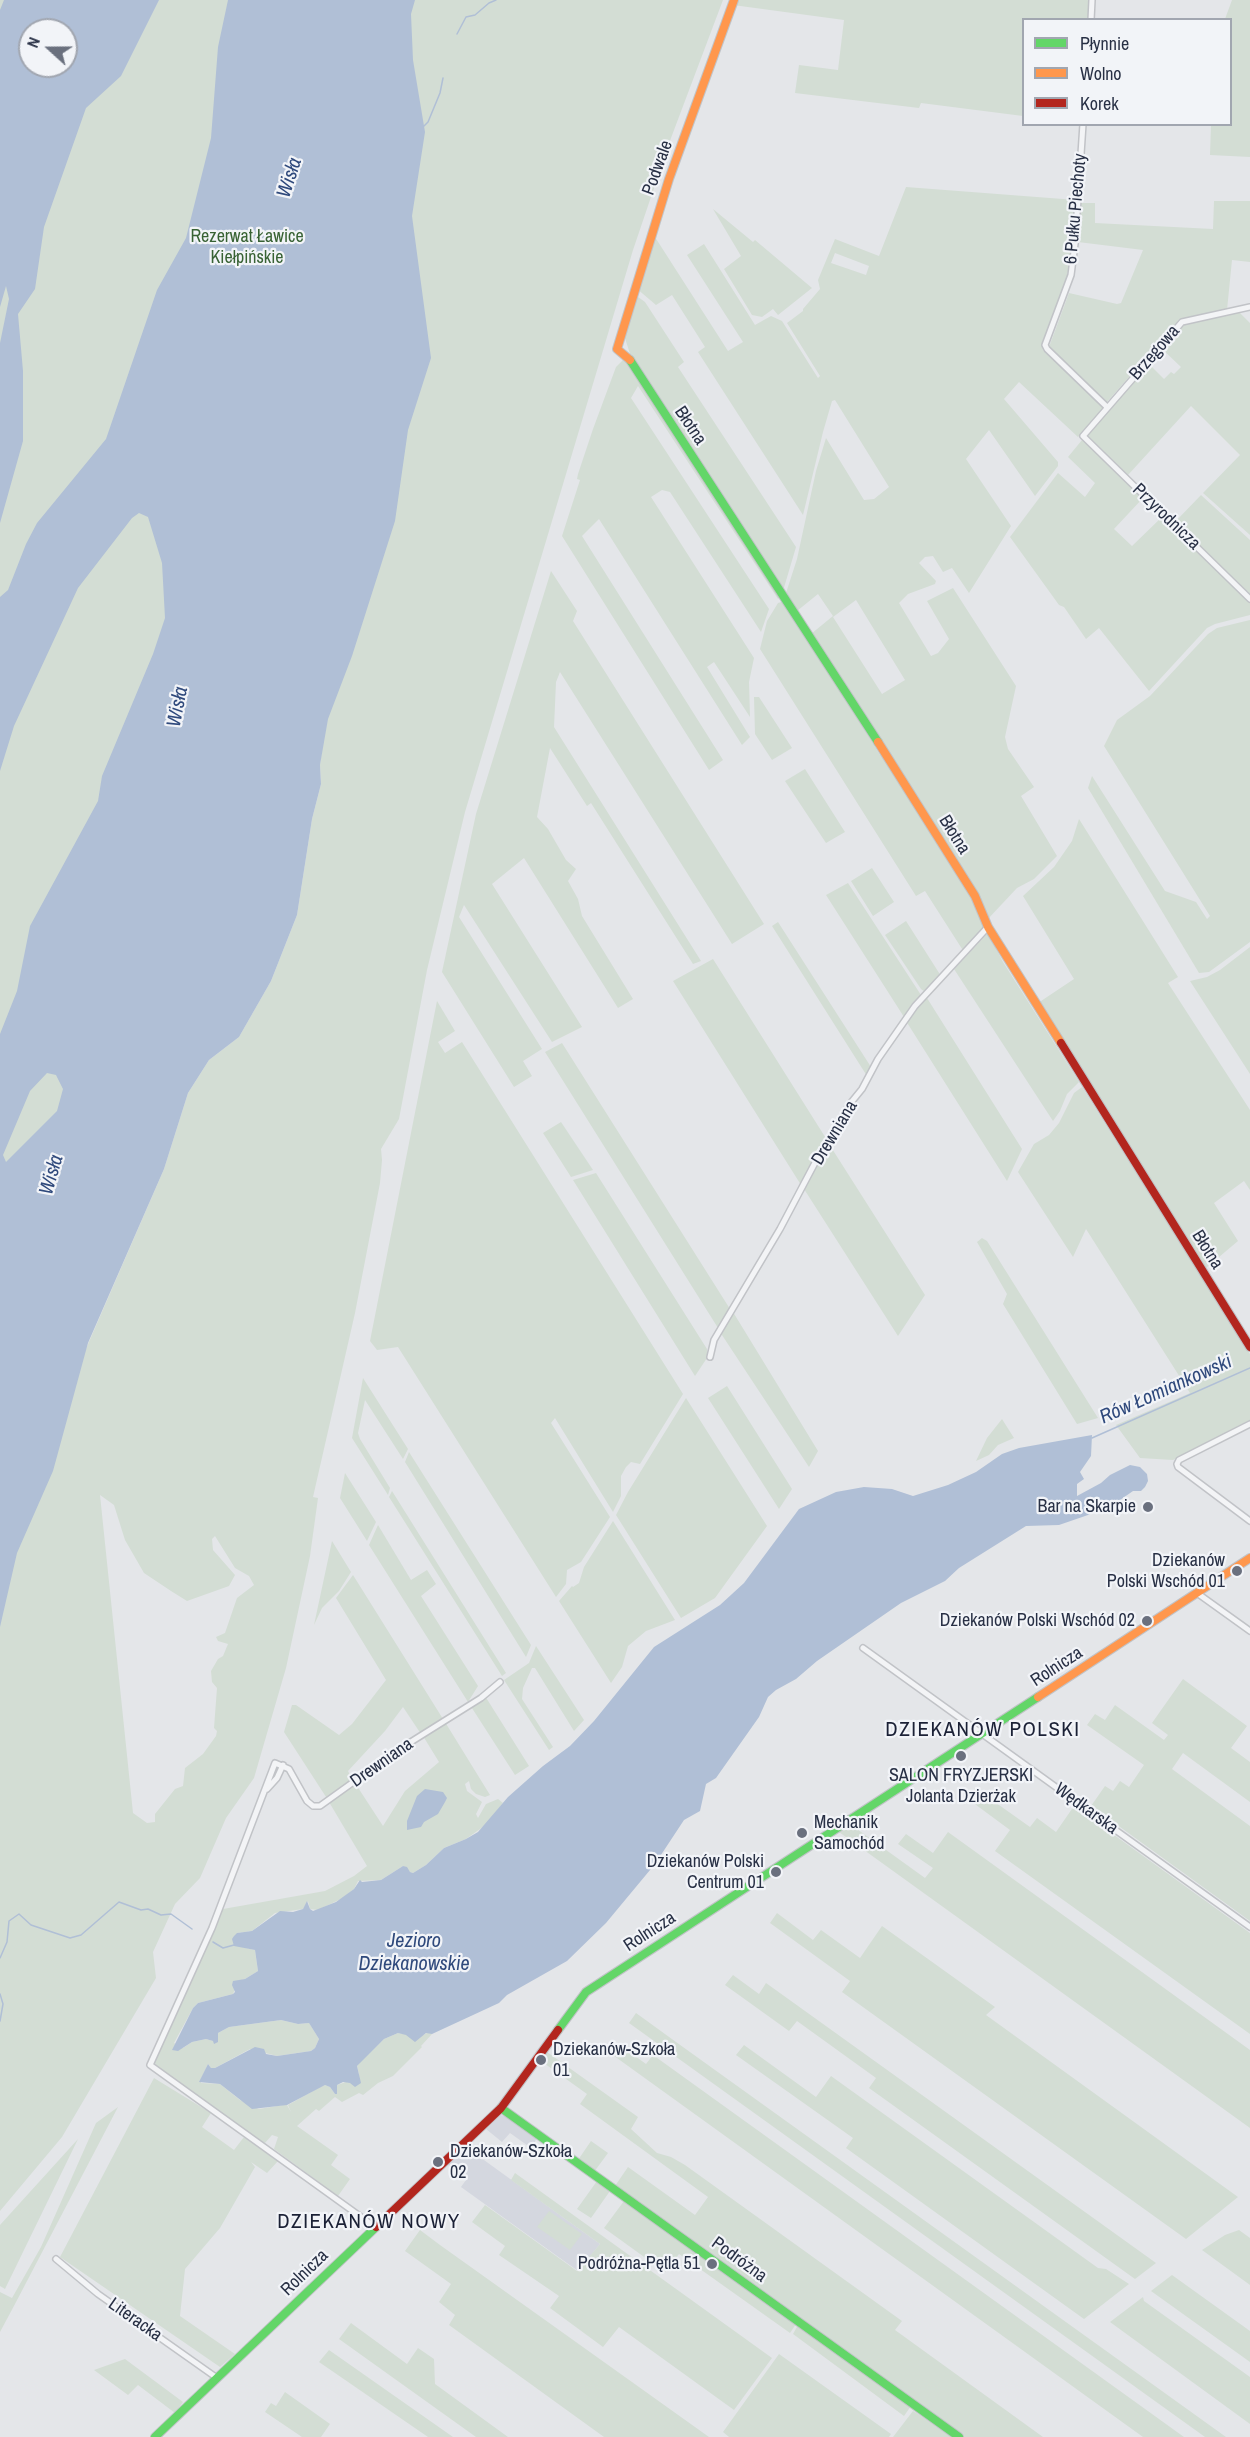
<!DOCTYPE html>
<meta charset="utf-8">
<style>
body{margin:0}
#map{position:relative;width:1250px;height:2437px;overflow:hidden;background:#e4e6e9;font-family:"Archivo Narrow",sans-serif}
canvas{display:block}
.legend{position:absolute;left:1022px;top:18px;width:210px;height:108px;box-sizing:border-box;background:#f2f4f8;border:2px solid #a1a6b0;margin:0;padding:8px 10px;list-style:none;font-size:18px;color:#283045}
.legend li{display:flex;align-items:center;gap:12px;height:30px}
.legend b{width:30px;border:2px solid #a1a6b0}
.north{position:absolute;left:18px;top:18px;width:60px;height:60px;box-sizing:border-box;background:#f2f4f8;border:2px solid #a1a6b0;border-radius:50%;rotate:291deg;font-size:16px;font-weight:700;line-height:24px;text-align:center;color:#283045}
.north::after{content:'';display:block;margin:auto;width:21px;height:27px;background:#6a707e;clip-path:polygon(50% 0,100% 100%,50% 72%,0 100%)}
</style>
<div id="map">
<canvas width="1250" height="2437"></canvas>
<ul class="legend">
<li><b style="height:8px;background:#63d668"></b>Płynnie</li>
<li><b style="height:8px;background:#ff974d"></b>Wolno</li>
<li><b style="height:8px;background:#b3261e"></b>Korek</li>
</ul>
<div class="north">N</div>
</div>
<script>
const ctx = document.querySelector('canvas').getContext('2d');
ctx.lineJoin = 'round';
function paint(path, color) {
  ctx.fillStyle = color;
  ctx.fill(path, 'evenodd');
}
function poly(rows) {
  const path = new Path2D();
  for (const r of rows) {
    path.moveTo(r[0], r[1]);
    for (let i = 2; i < r.length; i += 2) path.lineTo(r[i], r[i + 1]);
  }
  return path;
}
function stroke(path, color, width, dash) {
  ctx.strokeStyle = color;
  ctx.lineWidth = width;
  ctx.lineCap = dash ? 'butt' : 'round';
  ctx.setLineDash(dash || []);
  ctx.stroke(path);
}
function drawText(font, color, halo, rows, align = 'center') {
  ctx.font = font + ' "Archivo Narrow",sans-serif';
  ctx.lineWidth = 4.5;
  ctx.setLineDash([]);
  ctx.textBaseline = 'middle';
  ctx.strokeStyle = halo;
  ctx.fillStyle = color;
  for (const [text, x, y, turn = 0] of rows) {
    ctx.save();
    ctx.translate(x, y);
    ctx.rotate((+turn || 0) * Math.PI / 180);
    ctx.textAlign = isNaN(turn) ? turn : align;
    if (halo) ctx.strokeText(text, 0, 0);
    ctx.fillText(text, 0, 0);
    ctx.restore();
  }
}
paint(poly([
 [500,2115,505,2116,537,2138,531,2148,510,2133,502,2142,486,2129],
 [466,2147,600,2244,578,2271,461,2187,466,2180,447,2164]
]), '#d4d7df');
paint(poly([
 [0,0,723,0,671,138,633,250,465,812,427,970,399,1119,381,1149,382,1160,380,1183,355,1313,313,1497,318,1498,310,1556,286,1668,254,1778,226,1818,200,1878,175,1904,153,1952,156,1978,62,2137,0,2211],
 [30,30,66,30,66,66,30,66],
 [322,749,320,765,321,784,312,819,297,915,271,981,239,1037,209,1060,188,1093,164,1169,85,1351,78,1278],
 [100,1495,114,1505,125,1540,144,1573,171,1591,187,1601,229,1586,235,1575,213,1550,212,1539,215,1536,235,1568,249,1576,254,1585,237,1598,225,1633,216,1637,218,1641,228,1644,223,1656,218,1659,211,1671,212,1682,217,1688,214,1728,217,1731,216,1736,203,1754,185,1768,183,1786,175,1789,155,1814,155,1822,147,1823,133,1813],
 [735,0,1090,0,1089,19,1024,20,1023,116,921,103,919,108,795,93,799,65,838,70,844,20,733,5],
 [1232,0,1250,0,1250,196,1250,157,1210,155,1211,125,1230,124,1230,20,1225,19],
 [906,187,1076,200,1072,252,1067,276,1042,345,1043,350,1104,407,1078,437,1019,382,1004,399,1058,462,1058,466,1035,496,989,430,966,459,1011,526,969,593,952,568,943,572,933,556,925,557,919,563,936,581,935,584,908,594,899,603,931,656,938,653,949,639,927,601,953,588,1016,686,1005,737,1008,749,1034,787,1021,796,1057,856,1034,879,1017,888,987,920,811,634,833,616,818,594,797,611,786,593,797,559,816,471,826,438,864,500,874,499,889,487,835,400,832,401,823,432,803,515,698,352,705,347,672,295,656,305,636,288,653,234,728,351,743,342,687,255,704,244,755,325,771,316,782,321,818,378,820,376,787,323,803,311,803,309,820,289,818,280,835,239,879,256],
 [835,253,869,266,866,275,831,263],
 [856,600,905,680,882,694,833,617],
 [1214,201,1250,201,1250,262,1232,260,1227,310,1180,319,1107,402,1049,347,1069,293,1117,304,1121,303,1143,250,1078,242,1080,203,1095,203,1095,223,1213,229],
 [713,209,753,242,755,240,812,288,778,315,773,309,762,317,752,315,724,269,741,256],
 [634,294,645,302,684,362,678,367,796,547,783,591,631,357,623,332],
 [1239,312,1250,323,1250,535,1203,493,1240,455,1191,406,1128,475,1086,434,1148,363,1164,379,1171,372,1174,374,1181,367,1161,348,1183,323],
 [624,359,626,360,781,596,778,599,638,386,631,398,769,609,761,632,670,492,662,490,651,497,754,658,749,682,750,717,714,662,707,667,750,737,742,745,599,519,582,536,723,760,709,770,562,536,580,480,577,479,578,474,593,429,616,367],
 [1082,440,1143,498,1114,529,1132,546,1162,517,1250,603,1250,615,1215,624,1207,628,1149,691,1099,628,1086,639,1064,607,1059,605,1010,537,1058,473,1085,497,1095,483,1068,457],
 [1201,495,1250,540,1250,594,1175,522],
 [551,571,577,611,573,621,764,924,732,944,560,672,556,682,554,727,701,961,693,964,591,803,587,806,550,748,537,817,548,829,566,860,576,869,568,881,578,899,582,916,633,999,618,1008,524,858,492,884,582,1027,552,1042,464,905,459,917,542,1049,523,1061,532,1076,514,1087,442,972,476,814],
 [785,601,880,755,883,753,973,896,987,926,964,952,925,891,916,896,760,649,767,621,778,603],
 [1250,620,1250,942,1209,972,1199,973,1088,788,1092,776,1165,891,1196,902,1207,919,1210,916,1104,746,1117,720,1150,696,1208,634,1217,628],
 [754,697,759,697,792,748,772,760,755,734],
 [805,769,845,832,826,843,785,781],
 [1079,819,1178,977,1168,983,1250,1110,1250,1190,1244,1181,1214,1203,1238,1241,1206,1268,1038,1003,1074,979,1023,896,1054,867,1072,841],
 [872,868,894,902,873,916,851,881],
 [848,883,921,995,904,1017,826,895],
 [906,921,941,976,925,992,921,989,885,935],
 [778,922,871,1067,867,1076,772,926],
 [988,933,1003,962,1079,1082,1067,1094,1060,1111,1053,1121,954,969],
 [1250,947,1250,1074,1190,981,1207,977,1220,970],
 [713,959,827,1140,801,1185,673,981],
 [927,998,1022,1149,1007,1181,906,1021],
 [437,1001,455,1031,438,1042,445,1053,462,1042,683,1394,640,1464,631,1462,626,1467,621,1476,621,1496,613,1512,555,1418,551,1423,610,1517,581,1562,567,1570,566,1584,556,1597,398,1347,377,1350,370,1341],
 [562,1043,730,1309,718,1328,545,1052],
 [1082,1087,1250,1354,1250,1420,1173,1460,1140,1458,1116,1425,1190,1393,1086,1229,1073,1257,1018,1172,1034,1144,1049,1135,1059,1123,1074,1093],
 [561,1122,593,1170,571,1177,543,1133],
 [829,1144,925,1295,898,1336,804,1189],
 [596,1173,707,1349,707,1358,695,1376,573,1180],
 [982,1238,987,1241,1098,1418,1077,1424,1003,1304,1007,1294,977,1242],
 [733,1312,818,1451,809,1467,720,1332],
 [363,1378,408,1449,403,1459,365,1400,358,1433,360,1439,390,1488,388,1495,352,1438],
 [727,1386,792,1489,779,1509,708,1398],
 [686,1398,767,1526,715,1598,681,1618,616,1515,628,1492],
 [1002,1419,1014,1438,998,1445,989,1455,976,1461,987,1438],
 [409,1452,531,1645,526,1657,405,1462],
 [345,1473,376,1522,367,1541,340,1498],
 [392,1491,506,1673,502,1676,389,1497],
 [613,1521,675,1620,646,1631,628,1646,622,1667,611,1683,559,1601,572,1586,573,1587,579,1583,584,1567],
 [378,1525,411,1580,427,1570,436,1584,421,1596,478,1686,468,1702,369,1545],
 [332,1541,351,1572,339,1591,322,1608,314,1625],
 [353,1575,443,1719,421,1734,403,1707,385,1731,348,1771,353,1781,328,1800,284,1732,292,1705,296,1705,339,1735,352,1724,386,1680,336,1598],
 [536,1646,584,1720,574,1731,535,1668,532,1668,523,1688,522,1699,553,1747,549,1750,504,1680,529,1663],
 [1183,1679,1247,1726,1231,1748,1250,1762,1250,1802,1183,1753,1172,1769,1250,1826,1250,1921,1091,1806,1105,1786,1113,1791,1120,1781,1129,1787,1144,1765,1087,1725,1095,1714,1105,1720,1115,1705,1164,1740,1168,1735,1152,1723],
 [485,1696,529,1766,515,1775,470,1705],
 [445,1722,490,1795,485,1797,476,1794,471,1789,469,1781,465,1784,467,1791,482,1802,476,1814,478,1818,486,1804,498,1799,503,1803,487,1824,466,1839,444,1848,426,1865,413,1873,410,1872,403,1866,381,1880,358,1881,354,1889,343,1898,318,1910,310,1909,308,1901,303,1909,275,1913,252,1931,237,1933,246,1948,255,1950,258,1971,245,1979,238,1981,233,1994,198,2003,193,2008,174,2043,183,2048,192,2042,206,2039,213,2041,218,2033,229,2027,281,2020,298,2024,309,2023,319,2039,315,2048,311,2051,277,2056,250,2049,215,2068,211,2068,208,2064,201,2079,201,2083,220,2084,240,2100,259,2109,283,2105,287,2105,291,2112,288,2105,320,2087,325,2085,330,2087,335,2094,337,2094,337,2085,346,2082,351,2083,359,2074,357,2066,361,2061,384,2039,398,2033,421,2036,429,2032,432,2034,421,2046,422,2047,393,2076,378,2083,363,2095,359,2093,342,2102,335,2097,319,2111,316,2109,297,2126,338,2155,331,2165,350,2179,338,2196,274,2149,278,2137,272,2135,265,2143,246,2133,157,2068,154,2061,223,1909,325,1891,354,1876,367,1866,329,1802,355,1783,383,1826,405,1791,439,1762,423,1736],
 [975,1788,1030,1827,1037,1818,1056,1832,1074,1806,1250,1933,1250,2034,995,1851,1010,1830,968,1799],
 [850,1824,925,1878,933,1868,898,1844,906,1834,933,1853,948,1832,1250,2050,1250,2128,839,1832],
 [777,1913,813,1940,821,1930,860,1958,882,1926,995,2007,986,2015,1238,2197,1186,2239,842,1992,850,1981,770,1923],
 [733,1975,759,1994,766,1983,1156,2263,1135,2279,869,2088,876,2078,797,2021,789,2031,725,1985],
 [636,2013,676,2042,1226,2437,1205,2437,629,2023],
 [617,2043,646,2064,653,2055,1184,2437,1143,2437,610,2053],
 [744,2045,816,2097,831,2076,1098,2268,1106,2269,1129,2284,1084,2319,846,2148,853,2138,736,2055],
 [547,2052,638,2117,631,2129,657,2153,671,2157,685,2165,902,2321,895,2330,1043,2437,964,2437,615,2186,628,2167,695,2215,708,2197,580,2104,587,2094,541,2061],
 [154,2078,211,2113,202,2127,234,2150,244,2137,278,2161,267,2173,251,2162,255,2167,220,2228,185,2269,180,2316,235,2354,220,2367,60,2257],
 [118,2107,15,2304,0,2332,0,2292,12,2298,41,2247,96,2123],
 [78,2139,5,2289,0,2286,0,2225],
 [591,2141,608,2153,594,2172,578,2160],
 [515,2173,772,2358,734,2410,619,2327,603,2347,550,2308,559,2296,499,2255,505,2246,472,2222,485,2205,577,2271,600,2244,511,2180],
 [597,2181,610,2191,591,2218,577,2209],
 [624,2201,796,2324,790,2333,679,2254,665,2272,604,2228],
 [549,2211,582,2234,570,2250,537,2227],
 [420,2230,440,2245,709,2437,604,2437,449,2325,455,2315,439,2302,451,2284,405,2251],
 [1239,2230,1250,2238,1250,2285,1202,2250,1225,2235],
 [1172,2275,1250,2331,1250,2362,1151,2291],
 [1143,2297,1144,2301,1250,2377,1250,2424,1110,2322],
 [351,2323,407,2364,418,2348,434,2359,435,2384,508,2437,476,2437,339,2339],
 [798,2325,911,2406,904,2416,793,2334],
 [329,2350,453,2437,428,2437,319,2362],
 [779,2354,891,2434,889,2437,729,2437,723,2432],
 [125,2359,183,2402,175,2413,138,2385,128,2395,94,2370],
 [285,2392,330,2424,321,2437,302,2437,265,2412,271,2403,276,2406],
 [913,2411,918,2414,951,2437,893,2437]
]), '#d3ddd4');
paint(poly([
 [4,0,159,0,121,76,86,108,44,227,35,289,18,314,23,371,23,441,0,523,0,343,9,299,6,286,0,307,0,10],
 [30,30,66,30,66,66,30,66],
 [228,0,415,0,411,14,413,60,425,132,412,216,431,358,408,430,395,521,352,656,328,719,320,765,321,784,312,819,297,915,271,981,239,1037,209,1060,188,1093,164,1169,88,1343,53,1471,17,1553,0,1627,0,1034,17,991,30,926,98,801,102,776,153,654,165,618,162,563,148,517,139,513,132,518,78,588,14,726,0,771,0,597,8,590,26,544,37,523,106,439,157,290,186,238,211,138,218,47],
 [47,1073,56,1075,63,1089,57,1111,6,1162,3,1155,30,1091],
 [1092,1435,1091,1456,1080,1472,1084,1479,1077,1484,1077,1496,1101,1483,1110,1475,1130,1465,1140,1467,1147,1474,1148,1481,1145,1487,1141,1491,1133,1491,1120,1500,1088,1515,1059,1525,1026,1526,959,1568,945,1581,901,1603,817,1661,796,1679,776,1690,768,1697,759,1717,716,1778,706,1784,700,1811,684,1820,655,1864,606,1923,567,1961,507,1995,499,2003,432,2034,426,2033,415,2042,406,2035,398,2033,384,2039,357,2066,361,2083,355,2087,350,2083,343,2082,337,2085,337,2094,335,2094,330,2087,325,2085,287,2105,252,2109,220,2084,199,2082,208,2064,211,2068,215,2068,255,2047,264,2049,266,2054,277,2056,311,2051,315,2048,319,2039,309,2023,298,2024,281,2020,229,2027,218,2033,218,2042,214,2044,213,2041,206,2039,192,2042,178,2051,172,2050,193,2008,198,2003,233,1994,235,1992,232,1985,233,1981,245,1979,258,1971,255,1950,234,1946,232,1939,234,1936,237,1933,252,1931,280,1911,293,1912,303,1909,307,1901,310,1909,313,1911,336,1902,354,1889,360,1880,362,1882,381,1880,403,1866,407,1867,410,1872,413,1873,426,1865,444,1848,466,1839,478,1832,508,1797,543,1766,570,1746,594,1721,654,1647,720,1605,744,1583,799,1509,836,1492,864,1487,892,1489,913,1496,948,1485,976,1472,1002,1454,1019,1448],
 [425,1789,443,1792,447,1798,445,1802,438,1814,424,1822,421,1827,407,1830,407,1821,417,1796]
]), '#b0bfd6');
stroke(poly([
 [457,34,466,17,475,15,489,3,496,0],
 [424,126,428,122,440,93,443,78],
 [1092,1438,1250,1368],
 [213,1942,223,1948,234,1945],
 [0,1958,7,1942,9,1921,19,1914,31,1925,70,1938,81,1935,119,1902,141,1910,148,1909,161,1915,171,1914,192,1929],
 [0,1994,3,2004,0,2021]
]), '#b0bfd6', 1.5);
const street = poly([
 [1091,20,1092,0],
 [1083,124,1075,244,1071,275,1045,345,1047,349,1107,407],
 [1250,307,1182,322,1083,436,1250,599],
 [710,1357,714,1340,780,1229,817,1159,849,1105,862,1089,878,1059,915,1006,988,927],
 [1250,1424,1179,1460,1177,1464,1178,1467,1250,1521],
 [1197,1593,1250,1631],
 [863,1648,1250,1927],
 [267,1789,277,1778,283,1765],
 [375,2227,150,2065,212,1928,275,1763,289,1769,307,1801,313,1806,320,1806,398,1750,481,1698,500,1682],
 [56,2259,98,2294,217,2378]
]);
const fast = poly([
 [630,360,878,742],
 [558,2030,586,1992,1038,1697],
 [501,2108,959,2437],
 [155,2437,376,2227]
]);
const slow = poly([
 [630,360,617,349,669,179,734,0],
 [878,742,975,896,988,927,1061,1043],
 [1038,1697,1250,1558]
]);
const jam = poly([
 [1061,1043,1250,1347],
 [376,2227,501,2108,558,2030]
]);
stroke(street, '#c1c3c7', 8);
stroke(fast, '#c1c3c7', 10);
stroke(slow, '#c1c3c7', 10);
stroke(jam, '#c1c3c7', 10);
stroke(street, '#f3f4f6', 5);
stroke(fast, '#63d668', 8);
stroke(slow, '#ff974d', 8);
stroke(jam, '#b3261e', 8);
for (const [x, y, r, color] of [
 [1148,1507,6,"#6a707e"],
 [1237,1571,6,"#6a707e"],
 [1147,1621,6,"#6a707e"],
 [961,1756,6,"#6a707e"],
 [802,1833,6,"#6a707e"],
 [776,1872,6,"#6a707e"],
 [541,2060,6,"#6a707e"],
 [438,2162,6,"#6a707e"],
 [712,2264,6,"#6a707e"]
]) {
  const dot = new Path2D();
  dot.arc(x, y, r, 0, 2 * Math.PI);
  ctx.fillStyle = color;
  ctx.fill(dot);
  stroke(dot, '#f2f4f8', 2);
}
drawText('18px', '#283045', '#f2f4f8', [
 ["Podwale",658,168,-70],
 ["6 Pułku Piechoty",1076,209,-85],
 ["Brzegowa",1155,353,-49],
 ["Błotna",690,426,56],
 ["Przyrodnicza",1166,517,44],
 ["Błotna",954,835,58],
 ["Drewniana",835,1133,-59],
 ["Błotna",1207,1250,58],
 ["Rolnicza",1057,1667,-33],
 ["Drewniana",382,1763,-35],
 ["Wędkarska",1086,1809,36],
 ["Rolnicza",650,1932,-33],
 ["Podróżna",739,2260,36],
 ["Rolnicza",305,2273,-44],
 ["Literacka",135,2320,35]
]);
drawText('18px', '#386234', '#f2f4f8', [
 ["Rezerwat Ławice",247,237],
 ["Kiełpińskie",247,258]
]);
drawText('18px', '#283045', '#f2f4f8', [
 ["Bar na Skarpie",1136,1507],
 ["Dziekanów",1225,1561],
 ["Polski Wschód 01",1225,1582],
 ["Dziekanów Polski Wschód 02",1135,1621],
 ["SALON FRYZJERSKI",961,1776,"center"],
 ["Jolanta Dzierżak",961,1797,"center"],
 ["Mechanik",814,1823,"left"],
 ["Samochód",814,1844,"left"],
 ["Dziekanów Polski",764,1862],
 ["Centrum 01",764,1883],
 ["Dziekanów-Szkoła",553,2050,"left"],
 ["01",553,2071,"left"],
 ["Dziekanów-Szkoła",450,2152,"left"],
 ["02",450,2173,"left"],
 ["Podróżna-Pętla 51",700,2264]
], 'right');
drawText('italic 20px', '#2f497c', '#f2f4f8', [
 ["Wisła",290,178,-72],
 ["Wisła",178,707,-79],
 ["Wisła",52,1175,-74],
 ["Rów Łomiankowski",1166,1390,-24],
 ["Jezioro",414,1942],
 ["Dziekanowskie",414,1965]
]);
ctx.letterSpacing = '1.5px';
drawText('21px', '#1b2136', '#f2f4f8', [
 ["DZIEKANÓW POLSKI",983,1730],
 ["DZIEKANÓW NOWY",369,2222]
]);
ctx.letterSpacing = '0px';
</script>
